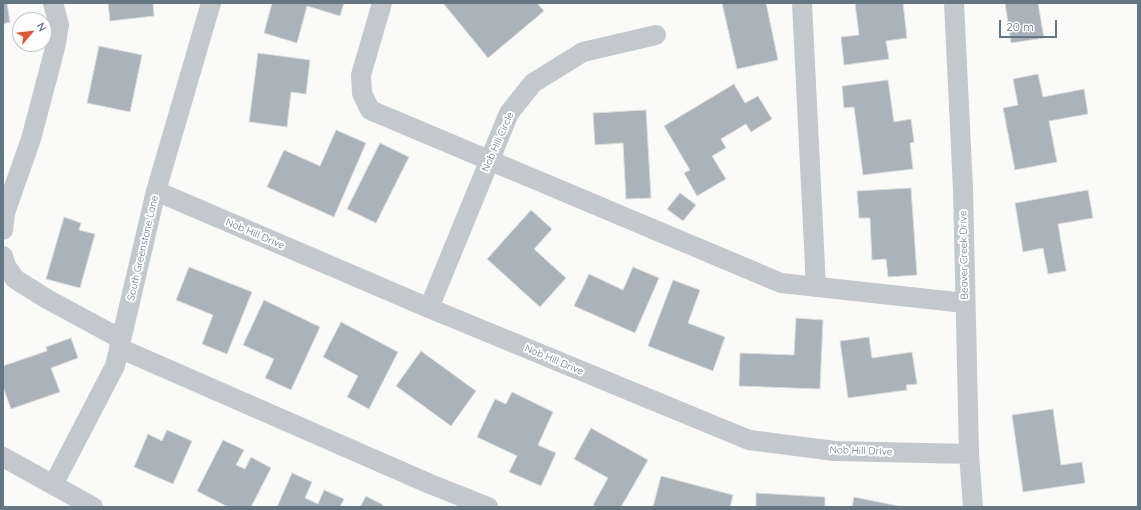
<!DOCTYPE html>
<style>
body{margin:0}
#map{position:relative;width:1141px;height:510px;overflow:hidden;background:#fafaf8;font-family:Quicksand,sans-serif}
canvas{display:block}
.frame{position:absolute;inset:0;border:4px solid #657683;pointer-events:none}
.north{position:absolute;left:12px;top:12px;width:40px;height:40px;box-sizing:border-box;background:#fff;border:1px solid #c1c8cd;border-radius:50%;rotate:62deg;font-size:11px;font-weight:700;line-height:16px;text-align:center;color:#657683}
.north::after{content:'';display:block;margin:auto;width:14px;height:18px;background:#e4572e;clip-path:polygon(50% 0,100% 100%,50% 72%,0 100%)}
.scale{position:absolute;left:999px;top:20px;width:58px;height:18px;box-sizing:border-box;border:2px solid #657683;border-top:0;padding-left:5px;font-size:12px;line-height:14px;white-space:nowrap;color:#657683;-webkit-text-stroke:3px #fff;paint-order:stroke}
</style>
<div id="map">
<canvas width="1141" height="510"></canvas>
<div class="frame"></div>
<div class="north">N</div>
<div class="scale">20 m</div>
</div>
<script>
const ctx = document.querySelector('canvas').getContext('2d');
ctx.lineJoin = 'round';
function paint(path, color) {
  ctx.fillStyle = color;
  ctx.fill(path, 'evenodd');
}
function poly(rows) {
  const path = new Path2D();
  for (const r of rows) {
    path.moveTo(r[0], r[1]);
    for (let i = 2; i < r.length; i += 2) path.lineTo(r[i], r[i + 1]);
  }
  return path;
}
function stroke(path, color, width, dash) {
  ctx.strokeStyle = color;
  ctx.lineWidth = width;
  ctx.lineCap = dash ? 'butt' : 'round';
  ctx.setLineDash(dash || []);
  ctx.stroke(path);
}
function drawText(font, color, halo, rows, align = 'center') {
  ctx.font = font + ' Quicksand,sans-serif';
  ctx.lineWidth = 4;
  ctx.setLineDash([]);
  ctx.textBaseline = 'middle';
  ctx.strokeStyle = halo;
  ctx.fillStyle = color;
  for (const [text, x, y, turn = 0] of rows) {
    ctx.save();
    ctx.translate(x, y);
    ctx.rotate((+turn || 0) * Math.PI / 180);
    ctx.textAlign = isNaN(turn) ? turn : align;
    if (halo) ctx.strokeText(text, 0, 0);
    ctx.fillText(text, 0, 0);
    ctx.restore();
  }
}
const building = poly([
 [3,3,7,3,10,22,3,24,3,3],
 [108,3,153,3,154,16,110,21,108,3],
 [272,3,344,3,340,16,307,6,297,43,264,33,272,3],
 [443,3,537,3,544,11,488,58,443,3],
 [722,3,766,3,778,60,737,69,722,3],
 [855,3,903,3,907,38,886,41,889,59,844,65,841,37,859,35,855,3],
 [1005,3,1038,3,1044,38,1011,43,1005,3],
 [99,46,142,55,130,112,87,103,99,46],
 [258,53,310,60,306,94,291,92,287,127,249,122,258,53],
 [1038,74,1043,97,1084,89,1088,114,1049,121,1057,162,1015,170,1003,108,1018,105,1013,79,1038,74],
 [888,80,894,122,911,119,914,142,910,143,913,169,863,175,854,107,844,108,842,86,888,80],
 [734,84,745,103,758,96,772,119,751,132,746,124,721,139,726,148,712,156,726,179,697,196,684,173,690,170,664,126,734,84],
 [646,110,651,198,626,199,623,143,595,145,593,113,646,110],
 [336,130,366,143,334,217,267,187,284,150,320,166,336,130],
 [380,143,409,157,376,223,347,209,380,143],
 [911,188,917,275,888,277,886,259,872,260,870,218,859,218,857,191,911,188],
 [1088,190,1093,218,1058,224,1066,271,1048,274,1043,248,1023,252,1015,203,1088,190],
 [680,193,696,205,683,221,667,209,680,193],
 [531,210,552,229,534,249,566,278,540,307,487,259,531,210],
 [64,217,81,223,79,230,95,234,80,288,46,279,64,217],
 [189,267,252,292,227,354,202,344,213,315,176,300,189,267],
 [633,267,659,278,635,333,574,306,589,274,623,290,633,267],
 [673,280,700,290,688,323,725,337,713,371,648,346,673,280],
 [264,300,320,327,291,390,265,378,274,359,243,345,264,300],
 [796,318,823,320,820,389,739,386,740,353,794,355,796,318],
 [341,322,398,352,369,409,347,397,358,376,323,357,341,322],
 [869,337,872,358,912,352,917,384,906,385,907,390,848,398,840,341,869,337],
 [71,338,78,358,51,368,60,392,11,409,3,387,3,366,47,351,46,347,71,338],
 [421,351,476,391,451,426,396,386,421,351],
 [512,392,553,412,538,445,556,453,541,486,509,472,517,456,477,437,495,399,506,404,512,392],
 [1053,409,1061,465,1082,462,1085,483,1023,492,1012,415,1053,409],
 [591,428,648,460,621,507,597,507,593,505,608,478,574,459,591,428],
 [167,430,192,441,173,484,134,467,148,434,162,441,167,430],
 [223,440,244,450,236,465,245,469,251,457,271,468,251,507,228,507,197,491,223,440],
 [292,473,312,482,305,498,318,504,324,490,344,499,340,507,277,507,292,473],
 [661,476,733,495,730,507,653,507,661,476],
 [756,493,825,497,825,507,756,507,756,493],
 [366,496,383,505,382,507,360,507,366,496],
 [854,497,903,507,852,507,854,497]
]);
paint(building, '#aab3b9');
stroke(building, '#dcdcda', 1);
stroke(poly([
 [382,3,361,75,362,93,370,110,781,283,965,303],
 [802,3,816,287],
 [954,3,963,189,969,454,973,507],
 [156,191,429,308,749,440,835,451,969,454],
 [3,230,5,213,31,139,55,48,59,25,53,3],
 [3,256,6,266,15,279,47,299,121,339],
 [429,308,509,113,533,83,583,52,656,35],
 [119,348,430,484,488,507],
 [3,457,93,507],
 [53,485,115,366,156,191,211,3]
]), '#c3c8cc', 20);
drawText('10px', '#657683', '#fff', [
 ["Nob Hill Circle",498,142,-66],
 ["Nob Hill Drive",255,234,23],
 ["South Greenstone Lane",143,248,-77],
 ["Beaver Creek Drive",964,255,-91],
 ["Nob Hill Drive",554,360,23],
 ["Nob Hill Drive",861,451,2]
]);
</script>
